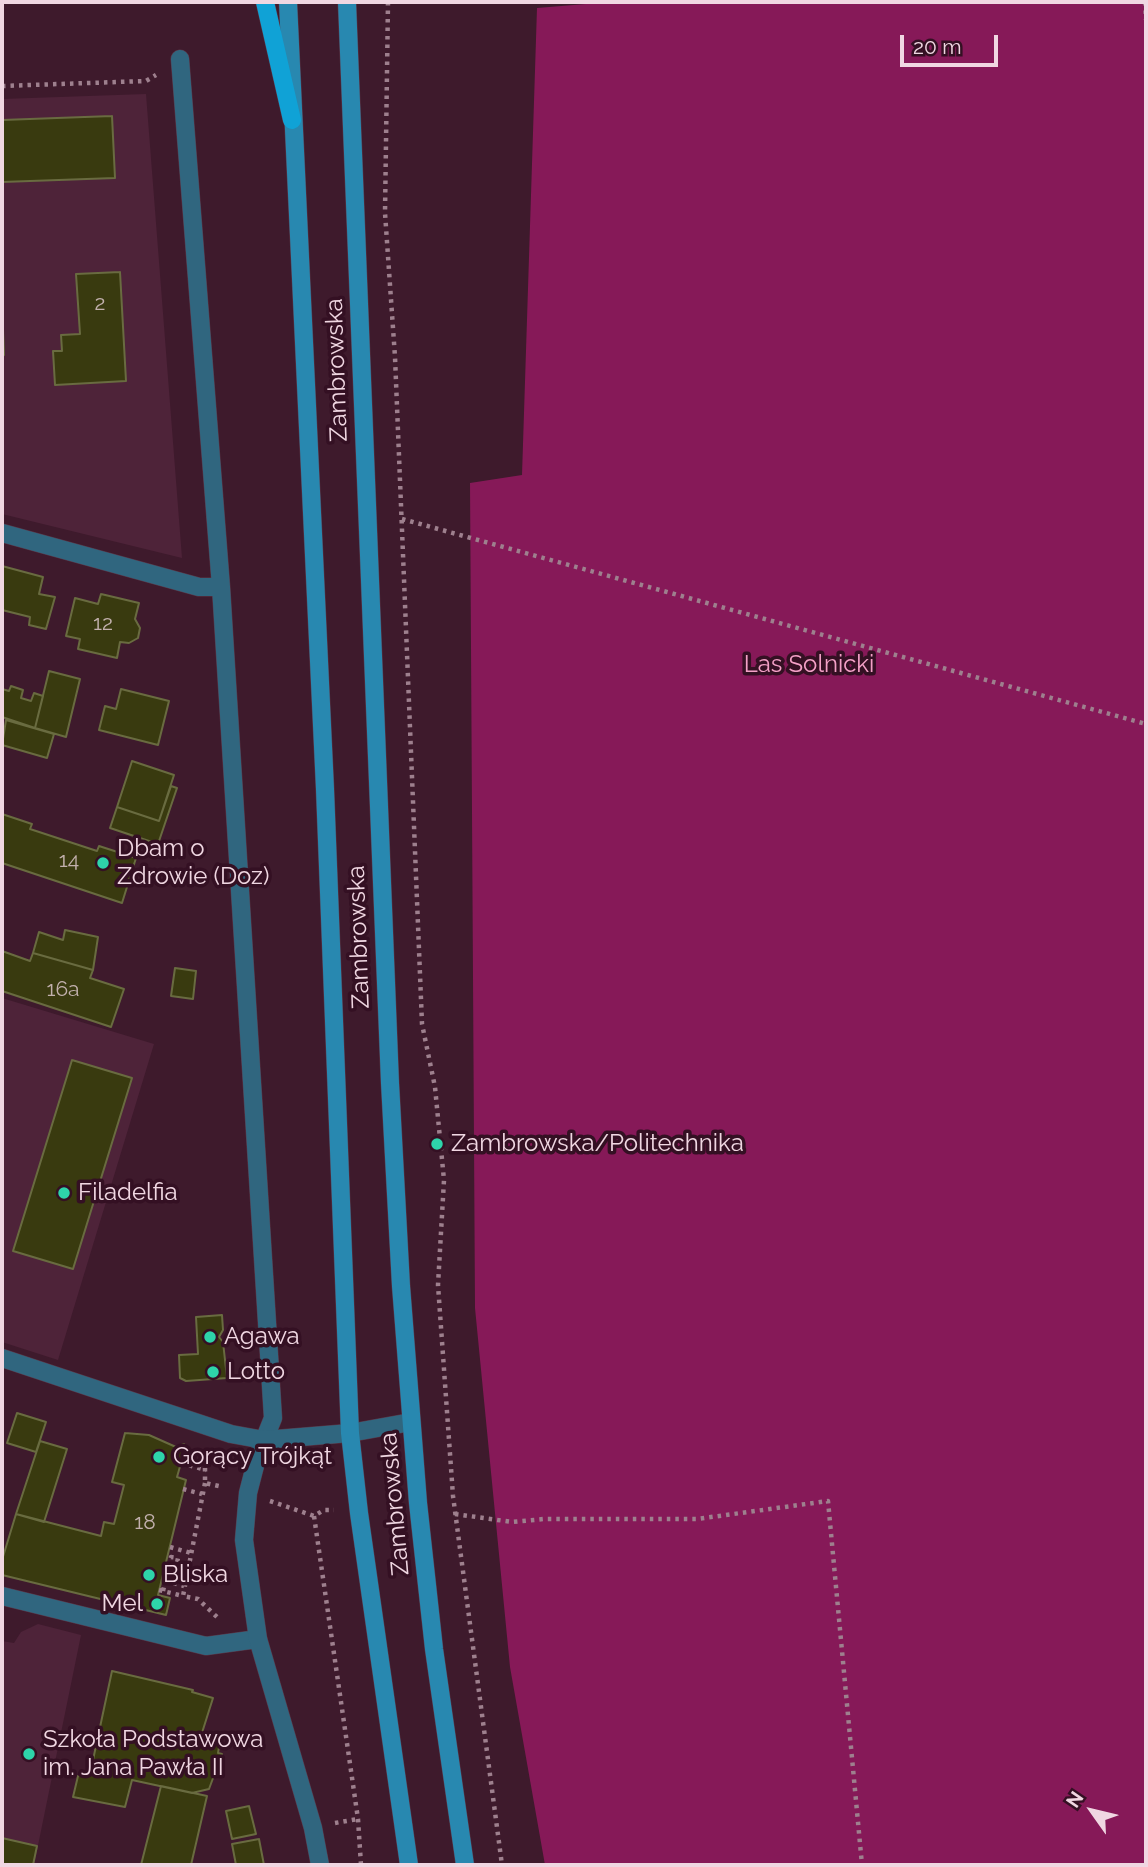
<!DOCTYPE html>
<meta charset="utf-8">
<style>
body{margin:0}
#map{position:relative;width:1148px;height:1867px;overflow:hidden;background:#3e1a2c;font-family:Raleway,sans-serif}
canvas{display:block}
.frame{position:absolute;inset:0;border:4px solid #f0d7e2;pointer-events:none}
.north{position:absolute;left:1057px;top:1776px;width:70px;height:70px;-webkit-text-stroke:5px #341023;paint-order:stroke;rotate:304deg;font-size:19px;font-weight:700;line-height:28px;text-align:center;color:#f0d7e2}
.north::after{content:'';display:block;margin:auto;width:24px;height:32px;background:#f0d7e2;clip-path:polygon(50% 0,100% 100%,50% 72%,0 100%)}
.scale{position:absolute;left:900px;top:35px;width:98px;height:32px;box-sizing:border-box;border:4px solid #f0d7e2;border-top:0;padding-left:9px;font-size:21px;line-height:24px;white-space:nowrap;color:#f0d7e2;-webkit-text-stroke:5px #341023;paint-order:stroke}
</style>
<div id="map">
<canvas width="1148" height="1867"></canvas>
<div class="frame"></div>
<div class="north">N</div>
<div class="scale">20 m</div>
</div>
<script>
const ctx = document.querySelector('canvas').getContext('2d');
ctx.lineJoin = 'round';
function paint(path, color) {
  ctx.fillStyle = color;
  ctx.fill(path, 'evenodd');
}
function poly(rows) {
  const path = new Path2D();
  for (const r of rows) {
    path.moveTo(r[0], r[1]);
    for (let i = 2; i < r.length; i += 2) path.lineTo(r[i], r[i + 1]);
  }
  return path;
}
function stroke(path, color, width, dash) {
  ctx.strokeStyle = color;
  ctx.lineWidth = width;
  ctx.lineCap = dash ? 'butt' : 'round';
  ctx.setLineDash(dash || []);
  ctx.stroke(path);
}
function drawText(font, color, halo, rows, align = 'center') {
  ctx.font = font + ' Raleway,sans-serif';
  ctx.lineWidth = 7;
  ctx.setLineDash([]);
  ctx.textBaseline = 'middle';
  ctx.strokeStyle = halo;
  ctx.fillStyle = color;
  for (const [text, x, y, turn = 0] of rows) {
    ctx.save();
    ctx.translate(x, y);
    ctx.rotate((+turn || 0) * Math.PI / 180);
    ctx.textAlign = isNaN(turn) ? turn : align;
    if (halo) ctx.strokeText(text, 0, 0);
    ctx.fillText(text, 0, 0);
    ctx.restore();
  }
}
paint(poly([
 [146,94,182,558,2,514,2,99],
 [2,998,154,1044,58,1360,2,1342],
 [38,1624,81,1635,34,1865,2,1865,2,1641,14,1643,21,1632]
]), '#4e2339');
paint(poly([
 [610,2,1146,2,1146,1865,545,1865,510,1667,475,1308,470,483,522,475,537,8]
]), '#861958');
const building = poly([
 [112,116,115,178,2,182,2,120,112,116],
 [120,272,126,381,55,385,53,351,62,351,61,335,80,334,76,274,120,272],
 [2,304,4,355,2,356,2,304],
 [2,566,43,577,39,594,55,597,46,629,29,625,30,617,2,610,2,566],
 [101,594,139,603,135,619,140,628,138,638,129,643,120,642,117,658,78,649,80,639,66,636,75,598,98,604,101,594],
 [49,671,80,679,66,737,35,728,49,671],
 [11,686,23,690,21,698,31,701,34,693,43,696,35,728,2,717,2,689,9,691,11,686],
 [121,689,169,701,158,745,99,730,105,706,116,709,121,689],
 [6,720,54,734,47,758,2,745,6,720],
 [132,761,174,775,159,821,117,807,132,761],
 [171,786,177,788,158,844,110,828,117,807,159,821,171,786],
 [2,814,32,824,30,829,97,851,99,846,136,858,122,903,2,863,2,814],
 [65,930,98,937,93,970,33,953,39,932,63,940,65,930],
 [2,951,30,961,33,953,93,970,90,978,124,989,111,1027,2,991,2,951],
 [175,968,196,971,193,999,171,996,175,968],
 [72,1060,132,1078,73,1269,13,1251,72,1060],
 [222,1315,223,1330,219,1337,223,1342,227,1378,186,1381,180,1378,179,1355,198,1354,196,1317,222,1315],
 [17,1413,46,1422,36,1452,7,1443,17,1413],
 [125,1433,149,1435,176,1447,184,1444,190,1451,187,1458,181,1460,181,1463,177,1477,186,1480,158,1595,170,1598,166,1615,2,1575,2,1560,16,1514,101,1536,104,1522,114,1524,124,1485,112,1482,125,1433],
 [40,1441,67,1449,44,1522,16,1514,40,1441],
 [112,1671,193,1690,192,1692,213,1698,201,1736,220,1741,218,1753,222,1754,209,1789,192,1793,132,1780,125,1807,73,1797,78,1776,90,1774,112,1671],
 [161,1786,207,1796,191,1865,141,1865,161,1786],
 [249,1806,256,1834,232,1839,226,1811,249,1806],
 [2,1838,37,1846,33,1865,2,1865,2,1838],
 [259,1839,264,1865,236,1865,232,1844,259,1839]
]);
paint(building, '#393a0f');
stroke(building, '#696b40', 2);
const service = poly([
 [2,1596,206,1646,258,1639]
]);
const minor = poly([
 [180,59,221,587,273,1418,257,1458,248,1493,244,1540,258,1639,313,1828,320,1865],
 [2,533,199,587,221,587]
]);
const tertiary = poly([
 [2,1358,231,1434,264,1440,350,1433,411,1422]
]);
const secondary = poly([
 [288,2,325,789,350,1433,359,1513,409,1865],
 [347,2,390,1083,401,1286,418,1503,434,1649,465,1865]
]);
const primary = poly([
 [265,2,292,120]
]);
stroke(service, '#5a3849', 19);
stroke(minor, '#5a3849', 19);
stroke(tertiary, '#5a3849', 19);
stroke(secondary, '#5a3849', 19);
stroke(primary, '#5a3849', 19);
stroke(poly([
 [388,2,385,213,395,357,422,1024,435,1087,444,1180,438,1285,453,1496,502,1865],
 [1145,2,1146,20],
 [2,86,146,81,156,75],
 [402,519,1146,724],
 [205,1451,205,1483,223,1487],
 [181,1463,206,1470],
 [205,1483,183,1596,198,1599,218,1618],
 [183,1489,202,1494],
 [270,1501,314,1516,324,1510,334,1510],
 [455,1514,512,1522,544,1519,697,1519,828,1501,862,1865],
 [314,1516,358,1819,361,1865],
 [170,1547,191,1553],
 [159,1590,183,1596],
 [163,1591,171,1557,178,1558,173,1583,184,1586],
 [335,1823,358,1819]
]), '#9e808e', 4.5, [3.5, 5]);
stroke(service, '#30667f', 18);
stroke(minor, '#30667f', 18);
stroke(tertiary, '#30667f', 18);
stroke(secondary, '#2888b0', 18);
stroke(primary, '#10a2d6', 18);
for (const [x, y, r, color] of [
 [103,863,7,"#2ed4aa"],
 [437,1144,7,"#2ed4aa"],
 [64,1193,7,"#2ed4aa"],
 [210,1337,7,"#2ed4aa"],
 [213,1372,7,"#2ed4aa"],
 [159,1457,7,"#2ed4aa"],
 [149,1575,7,"#2ed4aa"],
 [157,1604,7,"#2ed4aa"],
 [29,1754,7,"#2ed4aa"]
]) {
  const dot = new Path2D();
  dot.arc(x, y, r, 0, 2 * Math.PI);
  ctx.fillStyle = color;
  ctx.fill(dot);
  stroke(dot, '#341023', 2.5);
}
drawText('21px', '#c2b0ad', null, [
 ["2",100,304],
 ["12",103,624],
 ["14",69,861],
 ["16a",63,990],
 ["18",145,1523]
]);
drawText('24px', '#f0d7e2', '#341023', [
 ["Zambrowska",337,370,-92],
 ["Zambrowska",359,937,-92],
 ["Zambrowska",395,1504,-95]
]);
drawText('24px', '#f4a0c7', '#341023', [
 ["Las Solnicki",809,665]
]);
drawText('24px', '#f0d7e2', '#341023', [
 ["Dbam o",117,849],
 ["Zdrowie (Doz)",117,877],
 ["Zambrowska/Politechnika",451,1144],
 ["Filadelfia",78,1193],
 ["Agawa",224,1337],
 ["Lotto",227,1372],
 ["Gorący Trójkąt",173,1457],
 ["Bliska",163,1575],
 ["Mel",143,1604,"right"],
 ["Szkoła Podstawowa",43,1740],
 ["im. Jana Pawła II",43,1768]
], 'left');
</script>
